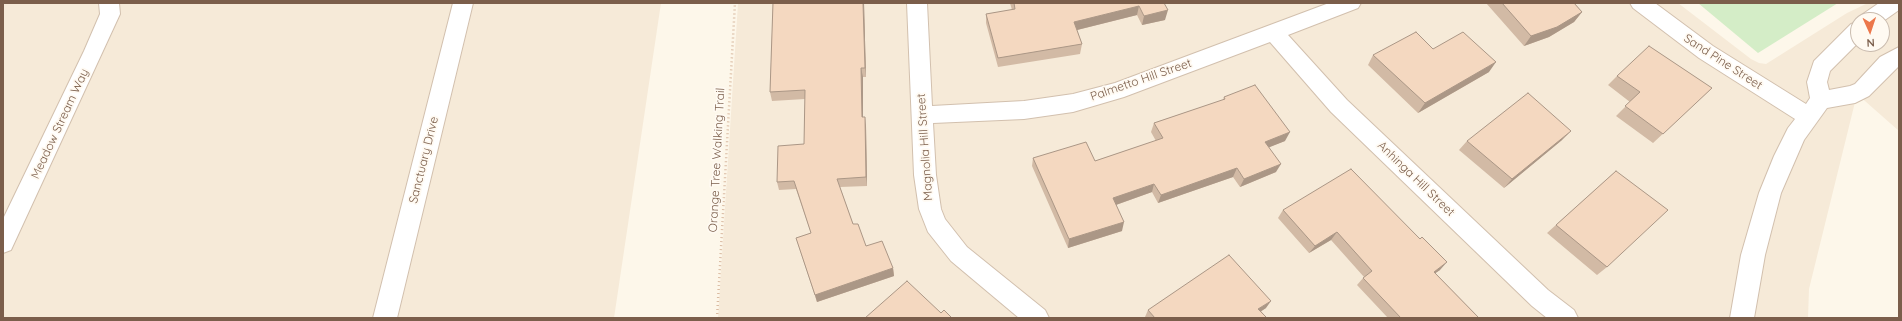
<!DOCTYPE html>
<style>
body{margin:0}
#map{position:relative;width:1902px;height:321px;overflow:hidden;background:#fdf7ea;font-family:Quicksand,sans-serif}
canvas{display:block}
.frame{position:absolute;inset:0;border:4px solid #7b5e4b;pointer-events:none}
.north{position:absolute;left:1850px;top:12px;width:40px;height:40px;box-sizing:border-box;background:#fffaf2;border:1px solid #cabcaf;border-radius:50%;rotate:177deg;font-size:11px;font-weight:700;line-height:16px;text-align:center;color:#7b5e4b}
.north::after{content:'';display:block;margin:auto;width:14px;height:18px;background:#ec774b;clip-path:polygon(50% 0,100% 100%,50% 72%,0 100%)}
</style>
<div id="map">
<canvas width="1902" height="321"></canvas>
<div class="frame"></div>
<div class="north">N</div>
</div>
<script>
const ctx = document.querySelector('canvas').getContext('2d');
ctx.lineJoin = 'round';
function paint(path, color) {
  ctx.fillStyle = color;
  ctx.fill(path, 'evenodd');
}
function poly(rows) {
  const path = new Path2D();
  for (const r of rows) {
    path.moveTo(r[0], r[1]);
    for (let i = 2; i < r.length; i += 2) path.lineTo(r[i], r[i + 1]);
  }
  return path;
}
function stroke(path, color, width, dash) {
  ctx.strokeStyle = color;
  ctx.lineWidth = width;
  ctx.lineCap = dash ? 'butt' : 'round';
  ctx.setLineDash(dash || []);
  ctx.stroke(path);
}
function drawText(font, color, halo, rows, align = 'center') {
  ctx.font = font + ' Quicksand,sans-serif';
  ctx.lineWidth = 3.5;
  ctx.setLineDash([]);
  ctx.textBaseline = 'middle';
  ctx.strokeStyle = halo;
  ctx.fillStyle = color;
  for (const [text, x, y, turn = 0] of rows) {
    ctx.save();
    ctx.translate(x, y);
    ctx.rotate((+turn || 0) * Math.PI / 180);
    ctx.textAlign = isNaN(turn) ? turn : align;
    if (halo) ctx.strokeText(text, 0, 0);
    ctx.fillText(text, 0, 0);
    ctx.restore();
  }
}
paint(poly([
 [3,3,661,3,614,318,3,318],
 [738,3,1678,3,1751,59,1759,63,1766,64,1847,13,1868,3,1899,3,1899,131,1857,94,1809,289,1808,318,718,318],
 [1858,20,1882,20,1882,44,1858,44]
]), '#f6ead8');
paint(poly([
 [1698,3,1838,3,1758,53]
]), '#d4edc7');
const street = poly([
 [99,3,119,3,120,14,11,250,3,253,3,219,84,51,100,14,99,3],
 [453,3,473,3,397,318,373,318,453,3],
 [907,3,927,3,932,106,1024,101,1073,94,1115,83,1329,3,1361,3,1358,8,1288,35,1347,100,1548,290,1574,310,1578,318,1547,318,1532,306,1331,112,1270,42,1124,97,1073,112,1024,119,933,123,936,175,941,209,945,219,967,247,1045,310,1049,318,1019,318,951,261,928,232,919,209,914,175,907,3],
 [1630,3,1655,3,1713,46,1806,104,1810,98,1807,82,1814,61,1851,24,1858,22,1858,43,1830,71,1827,82,1829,90,1850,86,1855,84,1880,57,1899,47,1899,66,1869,96,1855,103,1827,108,1804,140,1781,193,1765,255,1754,318,1730,318,1741,255,1759,193,1774,156,1788,128,1795,119,1699,58,1633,8,1630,3],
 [1879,3,1899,3,1899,10,1882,22,1882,20,1860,20,1863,14,1879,3]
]);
stroke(street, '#d2c0ae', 2);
stroke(poly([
 [717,318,735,3]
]), '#dabba2', 2.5, [1, 3]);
paint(street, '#fff');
paint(poly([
 [773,3,864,3,866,77,863,77,863,117,866,126,867,186,840,187,853,224,866,246,893,268,894,276,817,302,796,238,811,233,796,189,779,190,777,182,804,144,805,99,772,101,770,92],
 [1010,3,1164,3,1165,20,1142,25,1137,15,1077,30,1082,44,1080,54,998,67,986,23,986,14,1012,10],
 [1486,3,1574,3,1582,12,1574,22,1549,37,1524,46],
 [1433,49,1489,72,1418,113,1368,65,1373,55],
 [1617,76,1712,88,1653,143,1616,116,1630,102,1608,85],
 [1224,97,1285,141,1269,147,1276,172,1240,187,1233,177,1158,203,1152,192,1116,205,1122,231,1068,248,1032,166,1033,158,1095,161,1156,141,1151,132,1154,123,1223,100],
 [1562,140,1504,188,1459,150,1467,141],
 [1616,171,1607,267,1597,275,1547,233],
 [1283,210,1440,270,1435,273,1479,318,1388,318,1357,285,1364,277,1331,240,1309,253,1278,218],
 [1266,308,1261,311,1267,318,1147,318,1145,317,1148,310]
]), '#d2baa5');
paint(poly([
 [863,3,864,3,866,77,865,68],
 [1139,6,1137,15,1073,31,1074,22],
 [1168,10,1165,20,1142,25,1144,16],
 [1582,12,1574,22,1549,37,1524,46,1531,36],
 [1496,62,1489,72,1418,113,1425,103],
 [861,68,863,77,863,126,862,117],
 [865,117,866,126,867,186,866,177],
 [1571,131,1562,140,1504,188,1512,179],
 [1290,132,1285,141,1260,151,1265,142],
 [1281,164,1276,172,1240,187,1244,179],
 [1237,168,1233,177,1158,203,1161,195],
 [1154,184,1152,192,1110,207,1113,198],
 [1124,222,1122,231,1068,248,1069,239],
 [1337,232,1331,240,1309,253,1315,246],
 [1447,262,1440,270,1427,279,1434,272],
 [893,268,894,276,817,302,815,295],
 [1271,301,1266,308,1254,316,1258,309]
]), '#ab9786');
const building = poly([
 [773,3,863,3,865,68,861,68,862,117,865,117,866,177,837,179,853,224,858,224,866,246,882,241,893,268,815,295,796,238,811,233,794,181,777,182,778,146,804,144,805,90,770,92,773,3],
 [1014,3,1164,3,1168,10,1144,16,1139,6,1074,22,1082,44,998,58,986,14,1015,9,1014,3],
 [1502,3,1574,3,1582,12,1557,27,1531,36,1502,3],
 [1416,32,1433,49,1463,32,1496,62,1425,103,1373,55,1416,32],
 [1649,46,1712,88,1663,134,1625,106,1640,92,1617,76,1649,46],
 [1255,85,1290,132,1265,142,1281,164,1244,179,1237,168,1161,195,1154,184,1113,198,1124,222,1069,239,1033,158,1086,142,1095,161,1163,138,1154,123,1225,99,1224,97,1255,85],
 [1528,93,1571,131,1512,179,1467,141,1528,93],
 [1351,169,1420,239,1422,237,1447,262,1434,272,1479,318,1401,318,1363,278,1372,271,1337,232,1315,246,1283,210,1351,169],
 [1616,171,1668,210,1607,267,1556,225,1616,171],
 [1229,255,1271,301,1258,309,1267,318,1155,318,1148,310,1229,255],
 [907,281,941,313,944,310,952,318,865,318,907,281]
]);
paint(building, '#f4d8c0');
stroke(building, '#ab9786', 1);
drawText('12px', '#7b5e4b', '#fffaf2', [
 ["Sand Pine Street",1723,62,33],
 ["Palmetto Hill Street",1141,80,-19],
 ["Meadow Stream Way",60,124,-65],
 ["Magnolia Hill Street",925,147,-94],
 ["Sanctuary Drive",424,160,-76],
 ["Orange Tree Walking Trail",717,160,-87],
 ["Anhinga Hill Street",1416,179,44]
]);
</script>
